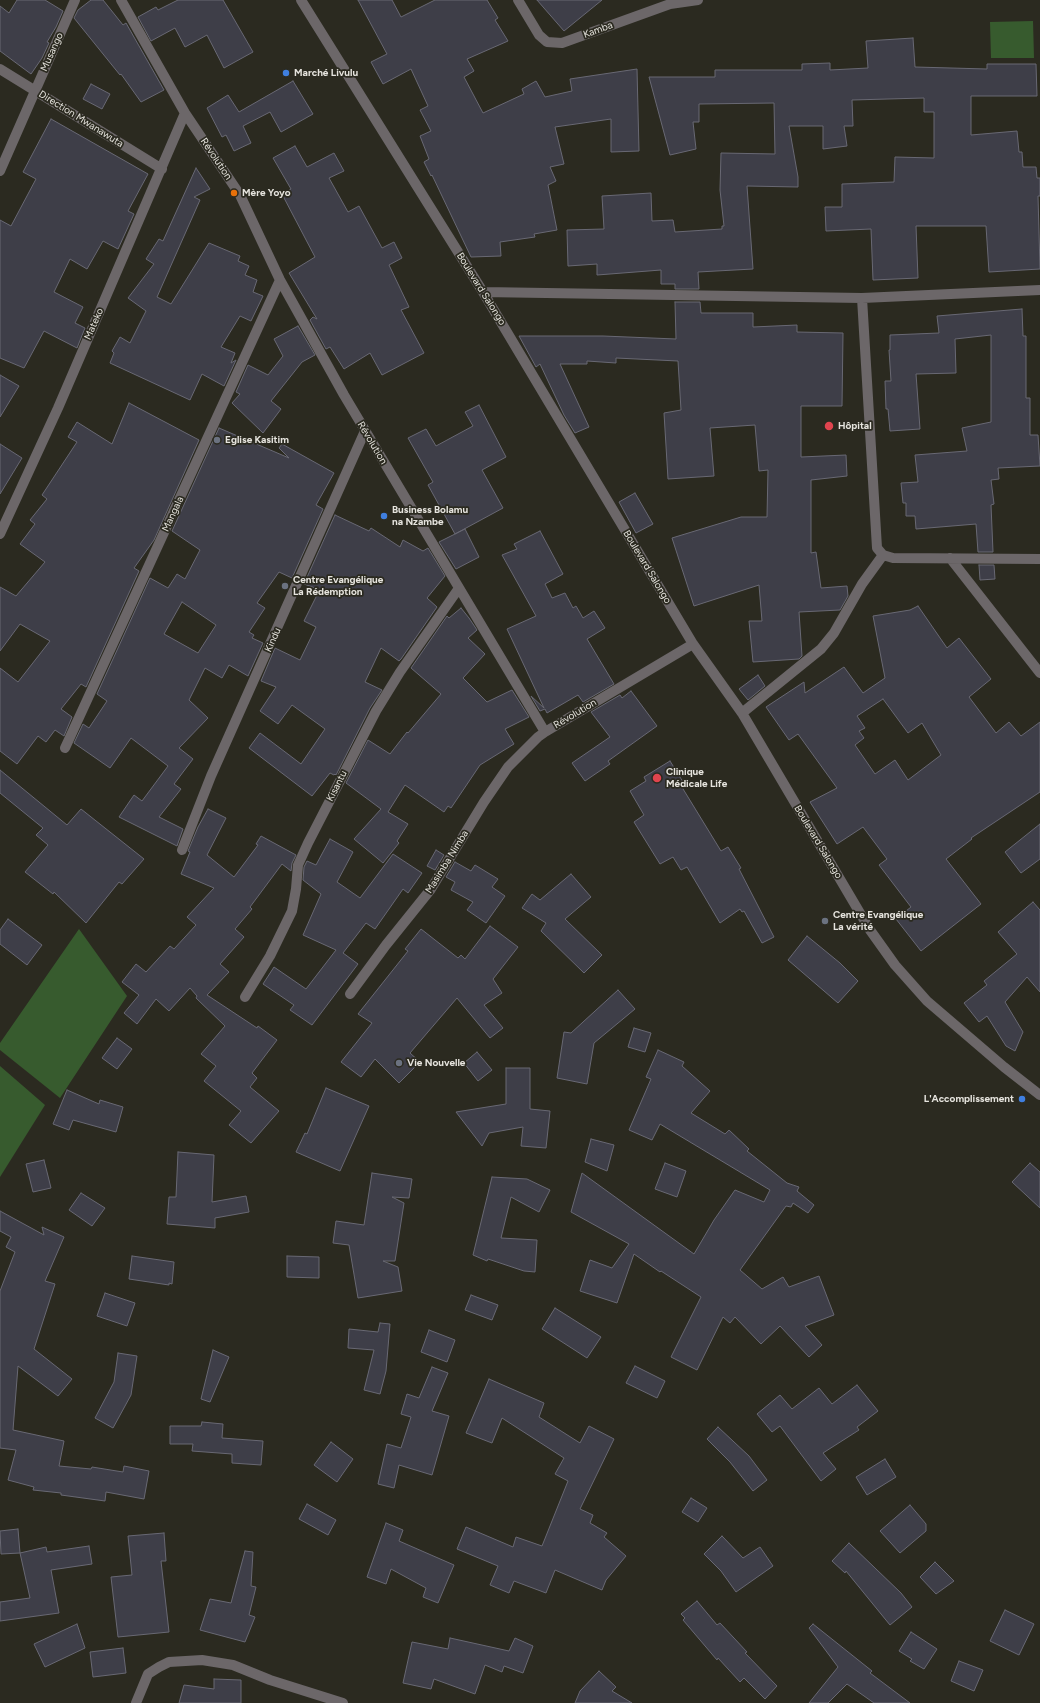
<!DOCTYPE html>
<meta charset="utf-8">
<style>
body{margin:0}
canvas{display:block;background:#2b2a20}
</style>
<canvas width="1040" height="1703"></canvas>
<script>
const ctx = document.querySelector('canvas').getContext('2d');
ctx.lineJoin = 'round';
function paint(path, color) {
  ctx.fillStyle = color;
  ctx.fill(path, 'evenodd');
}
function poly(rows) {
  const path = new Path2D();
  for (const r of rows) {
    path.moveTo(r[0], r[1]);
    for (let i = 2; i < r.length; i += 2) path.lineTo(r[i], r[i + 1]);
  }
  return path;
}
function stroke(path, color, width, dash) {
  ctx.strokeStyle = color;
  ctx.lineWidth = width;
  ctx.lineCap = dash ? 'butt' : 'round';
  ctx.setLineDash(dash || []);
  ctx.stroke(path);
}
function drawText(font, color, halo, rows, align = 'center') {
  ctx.font = font + ' Figtree,sans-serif';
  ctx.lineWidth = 3.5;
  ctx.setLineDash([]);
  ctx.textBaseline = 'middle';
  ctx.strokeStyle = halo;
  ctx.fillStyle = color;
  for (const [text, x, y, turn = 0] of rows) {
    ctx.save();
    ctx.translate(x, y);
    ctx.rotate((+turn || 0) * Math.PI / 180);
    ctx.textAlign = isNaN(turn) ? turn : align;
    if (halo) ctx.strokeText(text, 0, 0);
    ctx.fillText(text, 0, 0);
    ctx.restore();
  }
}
paint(poly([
 [1033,21,1034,58,991,58,990,22],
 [79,929,127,996,60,1098,0,1050,0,1043],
 [0,1066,45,1105,0,1177]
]), '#375b2e');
const building = poly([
 [17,0,45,0,63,11,56,27,47,42,49,43,42,58,31,74,0,51,0,6,9,13,17,0],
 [91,0,103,0,123,25,126,23,164,90,141,102,121,74,120,75,74,18,78,10,91,0],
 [178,0,223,0,253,52,224,68,207,35,185,47,175,28,151,41,138,17,156,7,158,10,178,0],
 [358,0,392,0,401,17,435,0,487,0,498,18,495,20,508,41,467,59,474,71,464,77,483,113,524,94,522,89,536,81,545,97,572,91,570,79,637,69,639,151,611,152,611,119,555,127,564,164,550,167,556,181,548,185,557,230,534,234,535,237,500,242,501,256,471,257,432,175,431,176,424,162,429,159,420,136,431,131,420,110,428,106,411,69,383,84,371,62,387,54,358,0],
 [537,0,602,0,564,31,537,0],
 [913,38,915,67,987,69,987,64,1036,64,1037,96,971,96,971,135,1017,131,1019,152,1022,152,1023,167,1036,167,1037,178,1040,178,1040,196,1038,196,1040,269,989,272,986,226,916,226,918,278,873,280,871,229,826,231,825,207,842,207,842,184,894,182,895,157,934,158,934,112,924,112,924,98,852,100,853,126,844,126,847,146,823,149,823,126,789,126,798,177,798,187,747,186,753,269,698,272,699,289,675,289,675,284,661,284,661,270,597,275,597,264,568,266,567,230,604,229,602,196,651,193,652,221,673,220,675,232,722,229,722,226,724,226,720,190,721,153,775,154,774,103,699,104,699,122,693,122,696,149,670,155,649,77,715,77,715,70,802,70,802,64,830,63,830,70,868,68,866,41,913,38],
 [293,81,313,114,281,132,270,112,243,126,251,143,234,151,226,135,222,137,207,108,228,95,239,112,293,81],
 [91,84,110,94,102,109,83,99,91,84],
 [51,119,148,174,128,211,134,214,118,249,103,241,87,269,70,259,54,292,83,307,75,323,85,328,77,348,44,331,24,368,0,358,0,220,11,226,36,179,23,172,51,119],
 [295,146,307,167,334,153,344,171,329,178,348,212,359,206,382,248,394,242,402,258,389,265,409,307,401,310,424,353,382,375,370,353,344,369,330,347,326,349,310,320,313,317,317,319,289,273,315,257,283,196,287,194,286,192,291,189,273,158,295,146],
 [196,168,210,189,194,197,200,200,157,297,171,304,209,243,240,256,238,261,249,266,245,275,257,280,253,292,263,296,251,321,240,316,221,347,235,353,231,363,236,360,224,386,202,374,190,400,110,363,114,353,112,351,120,337,130,343,146,311,128,298,154,264,146,259,159,239,163,241,196,168],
 [675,302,700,302,701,313,753,313,753,327,797,325,797,332,843,333,842,406,801,406,801,457,846,455,847,476,811,480,811,553,816,552,821,588,847,586,848,596,840,610,799,612,802,656,799,659,753,662,749,621,762,621,759,585,694,606,672,538,741,517,767,517,768,470,759,471,755,425,710,428,714,476,668,479,664,413,681,410,678,361,616,358,616,363,587,361,587,364,560,364,589,427,575,433,564,415,540,364,536,367,519,336,603,336,676,339,675,302],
 [1022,309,1023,336,1026,336,1026,398,1030,398,1030,435,1038,435,1040,466,998,468,999,479,991,480,994,504,991,505,993,552,978,552,976,524,916,529,915,516,906,516,906,503,903,503,901,483,918,482,915,455,967,451,962,428,991,422,991,335,955,339,956,373,916,374,920,429,890,431,888,409,886,409,885,381,891,381,889,350,890,350,890,335,939,333,937,316,1022,309],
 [298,326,315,355,302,362,271,401,281,409,263,433,232,403,240,394,236,392,248,365,268,375,283,356,274,339,298,326],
 [0,375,19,386,0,417,0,375],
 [129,403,199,440,154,540,134,568,139,571,86,687,81,684,61,709,72,717,64,736,55,730,46,742,38,736,17,764,0,751,0,668,18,682,50,641,20,624,0,651,0,587,16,596,45,562,20,544,35,524,30,520,47,499,42,495,77,442,68,437,77,422,112,444,129,403],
 [479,405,506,457,482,470,503,508,455,534,428,485,433,482,408,438,426,429,436,446,473,426,465,412,479,405],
 [219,428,289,458,279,448,282,444,334,473,316,505,323,509,292,578,279,572,257,603,265,608,249,632,254,635,252,638,263,643,248,676,229,665,222,678,205,668,189,700,208,718,179,748,193,759,174,784,181,789,159,817,183,829,177,846,119,817,134,795,142,801,168,766,131,738,110,768,74,743,83,724,89,728,107,701,97,694,150,578,168,588,177,574,185,579,200,550,172,531,219,428],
 [182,602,216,625,198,653,164,634,182,602],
 [0,444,22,458,0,494,0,444],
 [635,493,653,524,636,533,619,502,635,493],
 [335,515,369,531,371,528,400,547,403,540,423,551,428,548,445,576,427,598,437,607,401,659,399,661,381,648,365,682,382,690,370,708,336,775,335,774,334,775,330,773,312,796,249,748,260,733,301,764,325,729,292,705,278,724,260,711,276,687,261,681,275,648,300,660,316,627,304,621,318,593,314,591,315,588,304,584,335,515],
 [465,529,479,557,456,569,439,542,465,529],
 [540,531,563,574,545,584,552,598,565,593,573,608,576,606,583,618,594,611,605,628,587,639,614,684,583,702,578,695,547,713,545,709,540,711,531,696,544,708,507,629,536,616,502,555,517,549,514,544,540,531],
 [979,565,994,565,995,579,980,580,979,565],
 [918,606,947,648,959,638,991,679,969,697,996,733,1009,722,1021,736,1040,722,1040,792,971,838,972,839,946,859,981,904,921,951,896,919,911,907,879,865,887,859,863,827,837,844,810,802,837,788,798,734,789,740,766,707,804,682,805,693,844,667,863,693,885,678,873,616,910,610,918,606],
 [883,699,908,733,922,723,941,755,908,780,895,760,875,774,855,745,864,738,859,731,865,728,857,716,883,699],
 [461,608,469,618,477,630,468,638,485,654,463,678,487,702,512,690,529,717,505,729,514,744,480,765,451,808,448,806,444,812,405,785,388,812,408,824,397,841,399,843,383,863,354,839,381,809,346,783,368,740,390,754,407,732,408,733,441,694,411,668,447,616,449,618,461,608],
 [758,675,765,686,748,700,739,689,758,675],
 [631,691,657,726,608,761,610,764,585,781,572,763,610,737,591,712,620,695,622,698,631,691],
 [670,761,683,782,680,784,721,851,728,847,741,868,739,869,774,937,762,943,744,911,742,912,740,909,720,923,687,867,681,870,673,857,660,864,634,822,644,815,630,791,646,781,644,777,670,761],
 [0,770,67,825,81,809,144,859,122,884,119,882,86,923,54,892,53,894,25,872,48,845,36,835,43,828,0,793,0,770],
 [208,809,226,818,207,855,234,877,258,845,256,844,261,836,296,855,292,863,291,871,282,864,250,907,252,909,235,929,244,937,220,964,229,972,207,995,257,1028,258,1026,277,1040,252,1073,257,1078,250,1087,279,1111,251,1143,229,1125,241,1111,204,1081,216,1066,201,1054,225,1026,196,998,197,996,190,988,169,1011,156,999,137,1024,124,1013,139,995,122,982,136,964,146,972,170,946,174,949,196,925,187,917,214,888,181,874,190,852,188,851,198,827,208,809],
 [1040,824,1040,859,1021,873,1005,852,1040,824],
 [330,839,353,852,337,882,360,898,393,854,422,873,408,893,403,889,375,929,366,923,343,953,358,964,312,1025,290,1010,294,1005,263,984,274,967,306,989,336,950,303,935,321,894,303,880,304,867,307,861,316,865,330,839],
 [436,850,444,855,435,870,427,866,436,850],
 [455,862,471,871,475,865,498,879,492,887,505,896,486,923,467,910,473,902,451,890,455,882,446,877,455,862],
 [571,874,591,897,565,919,602,955,584,973,541,931,546,923,522,908,532,894,540,900,571,874],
 [1033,902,1040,910,1040,992,1027,977,1005,1002,1023,1032,1015,1051,1006,1046,987,1016,979,1022,964,1003,987,985,984,981,1017,954,998,932,1033,902],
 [8,919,42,945,27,965,0,944,0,930,8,919],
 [490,926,518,947,493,979,502,993,484,1005,503,1028,490,1038,457,998,410,1053,420,1062,399,1083,375,1059,361,1077,341,1062,372,1023,358,1014,408,951,405,949,421,929,458,958,461,955,465,959,490,926],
 [807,936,840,963,858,981,838,1003,788,960,807,936],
 [618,990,635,1009,594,1043,587,1084,557,1078,564,1032,571,1033,618,990],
 [634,1028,651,1033,645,1052,628,1047,634,1028],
 [117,1038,132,1049,117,1069,102,1058,117,1038],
 [658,1050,684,1062,682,1066,710,1091,691,1113,725,1134,729,1130,749,1149,747,1151,787,1183,799,1187,797,1191,814,1205,808,1213,793,1203,791,1207,786,1206,740,1270,762,1289,783,1277,789,1287,819,1276,834,1315,805,1326,822,1345,809,1357,780,1326,761,1344,735,1317,730,1323,723,1317,697,1370,671,1357,701,1297,661,1271,660,1272,634,1254,617,1303,580,1291,590,1260,612,1268,629,1244,571,1212,582,1173,694,1254,714,1220,735,1190,764,1202,770,1190,660,1124,652,1140,629,1130,651,1079,646,1077,658,1050],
 [477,1052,492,1070,478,1081,464,1063,477,1052],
 [506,1068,530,1068,530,1109,550,1111,546,1148,521,1146,523,1127,489,1133,482,1146,456,1112,506,1104,506,1068],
 [326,1088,369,1106,340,1171,296,1152,305,1133,307,1134,326,1088],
 [67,1090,99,1104,100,1100,123,1107,116,1132,73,1120,69,1130,53,1124,67,1090],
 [591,1139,614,1145,607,1171,585,1162,591,1139],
 [178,1152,214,1155,212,1202,246,1196,249,1212,215,1218,215,1228,167,1224,169,1197,176,1197,178,1152],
 [44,1160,51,1188,33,1192,26,1164,44,1160],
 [665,1163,686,1171,677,1197,655,1189,665,1163],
 [1030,1163,1040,1172,1040,1208,1012,1182,1030,1163],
 [372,1173,412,1179,409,1198,392,1197,404,1203,395,1261,383,1261,398,1267,402,1291,358,1298,349,1245,333,1243,336,1221,364,1225,372,1173],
 [492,1177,527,1179,550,1190,539,1212,511,1197,501,1238,537,1240,535,1272,524,1271,488,1259,487,1261,473,1255,492,1177],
 [81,1193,105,1208,92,1226,69,1210,81,1193],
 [0,1211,44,1235,42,1227,64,1237,45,1281,55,1284,34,1349,72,1379,58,1396,18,1366,13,1430,64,1441,59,1466,91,1469,92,1467,123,1472,124,1466,149,1471,144,1499,106,1492,105,1501,61,1495,61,1493,33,1490,34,1487,8,1480,16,1450,0,1448,0,1291,15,1252,6,1247,11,1237,0,1231,0,1211],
 [132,1256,174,1262,172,1284,169,1283,169,1285,129,1279,132,1256],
 [287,1256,319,1257,319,1278,287,1277,287,1256],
 [105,1293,135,1303,127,1326,97,1316,105,1293],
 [471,1295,498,1305,492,1320,465,1310,471,1295],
 [555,1308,601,1337,587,1358,542,1329,555,1308],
 [380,1323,390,1324,386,1371,380,1394,364,1390,374,1350,348,1348,349,1329,378,1332,380,1323],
 [429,1330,455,1340,447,1362,421,1352,429,1330],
 [213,1350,229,1357,210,1402,201,1399,213,1350],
 [118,1353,137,1356,131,1395,113,1428,95,1418,114,1382,118,1353],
 [635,1366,665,1381,657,1398,626,1383,635,1366],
 [432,1367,448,1373,432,1411,449,1416,432,1475,399,1465,394,1488,378,1484,387,1444,401,1448,411,1417,401,1414,407,1394,419,1398,432,1367],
 [489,1379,544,1403,539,1417,580,1443,589,1426,614,1439,580,1509,593,1515,590,1523,607,1533,604,1537,626,1556,606,1580,602,1590,555,1570,546,1593,514,1581,509,1593,490,1585,498,1566,457,1549,466,1527,513,1547,516,1537,542,1546,568,1481,555,1474,564,1458,502,1418,492,1443,466,1433,489,1379],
 [857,1385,878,1411,857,1427,859,1430,823,1453,836,1469,821,1481,780,1426,772,1432,757,1414,780,1395,792,1409,819,1388,832,1404,857,1385],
 [202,1422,223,1424,222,1438,263,1441,261,1465,232,1463,232,1454,192,1451,193,1444,170,1444,170,1426,201,1426,202,1422],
 [718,1427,749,1456,767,1480,753,1491,730,1462,707,1439,718,1427],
 [331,1442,353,1459,337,1482,314,1465,331,1442],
 [885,1459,896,1477,867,1495,856,1477,885,1459],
 [691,1498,707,1508,698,1522,682,1512,691,1498],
 [307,1504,336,1520,328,1535,299,1519,307,1504],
 [910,1505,926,1524,926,1531,900,1553,880,1531,910,1505],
 [386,1523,403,1530,399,1541,454,1565,438,1603,423,1597,426,1588,391,1569,386,1584,367,1577,386,1523],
 [18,1529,20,1553,1,1554,0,1531,18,1529],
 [164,1533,166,1561,161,1561,169,1632,118,1637,111,1577,132,1575,128,1536,164,1533],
 [722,1536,743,1558,760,1547,773,1566,736,1592,721,1571,704,1554,722,1536],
 [849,1543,901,1593,912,1607,890,1625,846,1571,845,1573,832,1561,849,1543],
 [89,1546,92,1564,51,1570,59,1613,0,1621,0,1602,30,1598,20,1553,46,1547,47,1552,89,1546],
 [245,1551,253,1552,251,1586,256,1587,249,1615,255,1617,245,1642,200,1630,210,1599,231,1603,245,1551],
 [935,1562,954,1581,936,1594,920,1577,935,1562],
 [697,1601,717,1625,720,1623,747,1652,745,1653,777,1686,765,1699,744,1678,740,1682,718,1658,717,1660,683,1620,685,1618,681,1614,697,1601],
 [1005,1610,1034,1624,1019,1655,990,1641,1005,1610],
 [77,1624,85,1648,45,1667,34,1644,77,1624],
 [813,1624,872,1671,870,1673,910,1703,874,1703,847,1684,828,1703,809,1703,838,1667,809,1628,813,1624],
 [911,1632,937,1649,924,1669,910,1661,912,1659,899,1651,911,1632],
 [450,1638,509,1651,515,1638,533,1646,523,1673,504,1666,502,1672,485,1665,475,1694,434,1679,431,1689,403,1683,412,1642,448,1649,450,1638],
 [123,1648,126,1673,93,1677,90,1652,123,1648],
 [959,1661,983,1670,974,1691,951,1681,959,1661],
 [599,1671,616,1687,612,1691,632,1703,575,1703,580,1691,599,1671],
 [214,1679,241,1680,241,1703,179,1703,184,1685,214,1689,214,1679]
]);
paint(building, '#3e3e48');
stroke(building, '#686873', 1);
stroke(poly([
 [121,0,185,113,240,195,280,280,344,395,545,732,693,644],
 [301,0,483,292,693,644,742,713,870,930,895,965,927,1001,1004,1067,1040,1095],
 [518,0,539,35,547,42,562,43,670,4,698,0],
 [0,69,162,169],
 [0,171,75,0],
 [483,292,862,298,1040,290],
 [862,298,877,548,883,555,893,558,1040,559],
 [0,534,58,408,185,113],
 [950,558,1040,673],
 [742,713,821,649,834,633,862,584,883,555],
 [65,748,280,280],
 [182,850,211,776,365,431],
 [350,994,386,945,431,889,484,802,508,767,538,737,545,732],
 [245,997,270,956,292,911,296,889,298,865,308,843,376,711,400,672,459,588],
 [136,1703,148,1674,159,1667,169,1662,202,1660,233,1665,270,1680,343,1703]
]), '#6c6769', 10);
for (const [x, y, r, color] of [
 [286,73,4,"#3f7fe0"],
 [234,193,4,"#e8710a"],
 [829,426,5,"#e0444e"],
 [217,440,4,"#6b7280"],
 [384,516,4,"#3f7fe0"],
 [285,586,4,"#6b7280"],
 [657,778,5,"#e0444e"],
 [825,921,4,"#6b7280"],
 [399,1063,4,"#6b7280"],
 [1022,1099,4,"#3f7fe0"]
]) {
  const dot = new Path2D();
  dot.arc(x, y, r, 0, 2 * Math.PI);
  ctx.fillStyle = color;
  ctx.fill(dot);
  stroke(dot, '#2b2a20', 1.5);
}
drawText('10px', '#e6e4de', '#2b2a20', [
 ["Kamba",598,30,-20],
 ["Musango",52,52,-66],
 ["Direction Mwanawuta",81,119,32],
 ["Révolution",216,159,56],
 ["Boulevard Salongo",481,289,58],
 ["Mateko",94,324,-66],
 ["Révolution",372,443,59],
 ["Mangala",173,514,-65],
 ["Boulevard Salongo",647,567,59],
 ["Kindu",273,640,-66],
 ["Révolution",575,714,-31],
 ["Kisantu",337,786,-63],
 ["Boulevard Salongo",818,842,59],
 ["Masimba Nimba",447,862,-58]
]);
drawText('bold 10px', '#e6e4de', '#2b2a20', [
 ["Marché Livulu",294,73],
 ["Mère Yoyo",242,193],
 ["Hôpital",838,426],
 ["Eglise Kasitim",225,440],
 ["Business Bolamu",392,510],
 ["na Nzambe",392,522],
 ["Centre Evangélique",293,580],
 ["La Rédemption",293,592],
 ["Clinique",666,772],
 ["Médicale Life",666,784],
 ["Centre Evangélique",833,915],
 ["La vérité",833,927],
 ["Vie Nouvelle",407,1063],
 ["L'Accomplissement",1014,1099,"right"]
], 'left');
</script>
